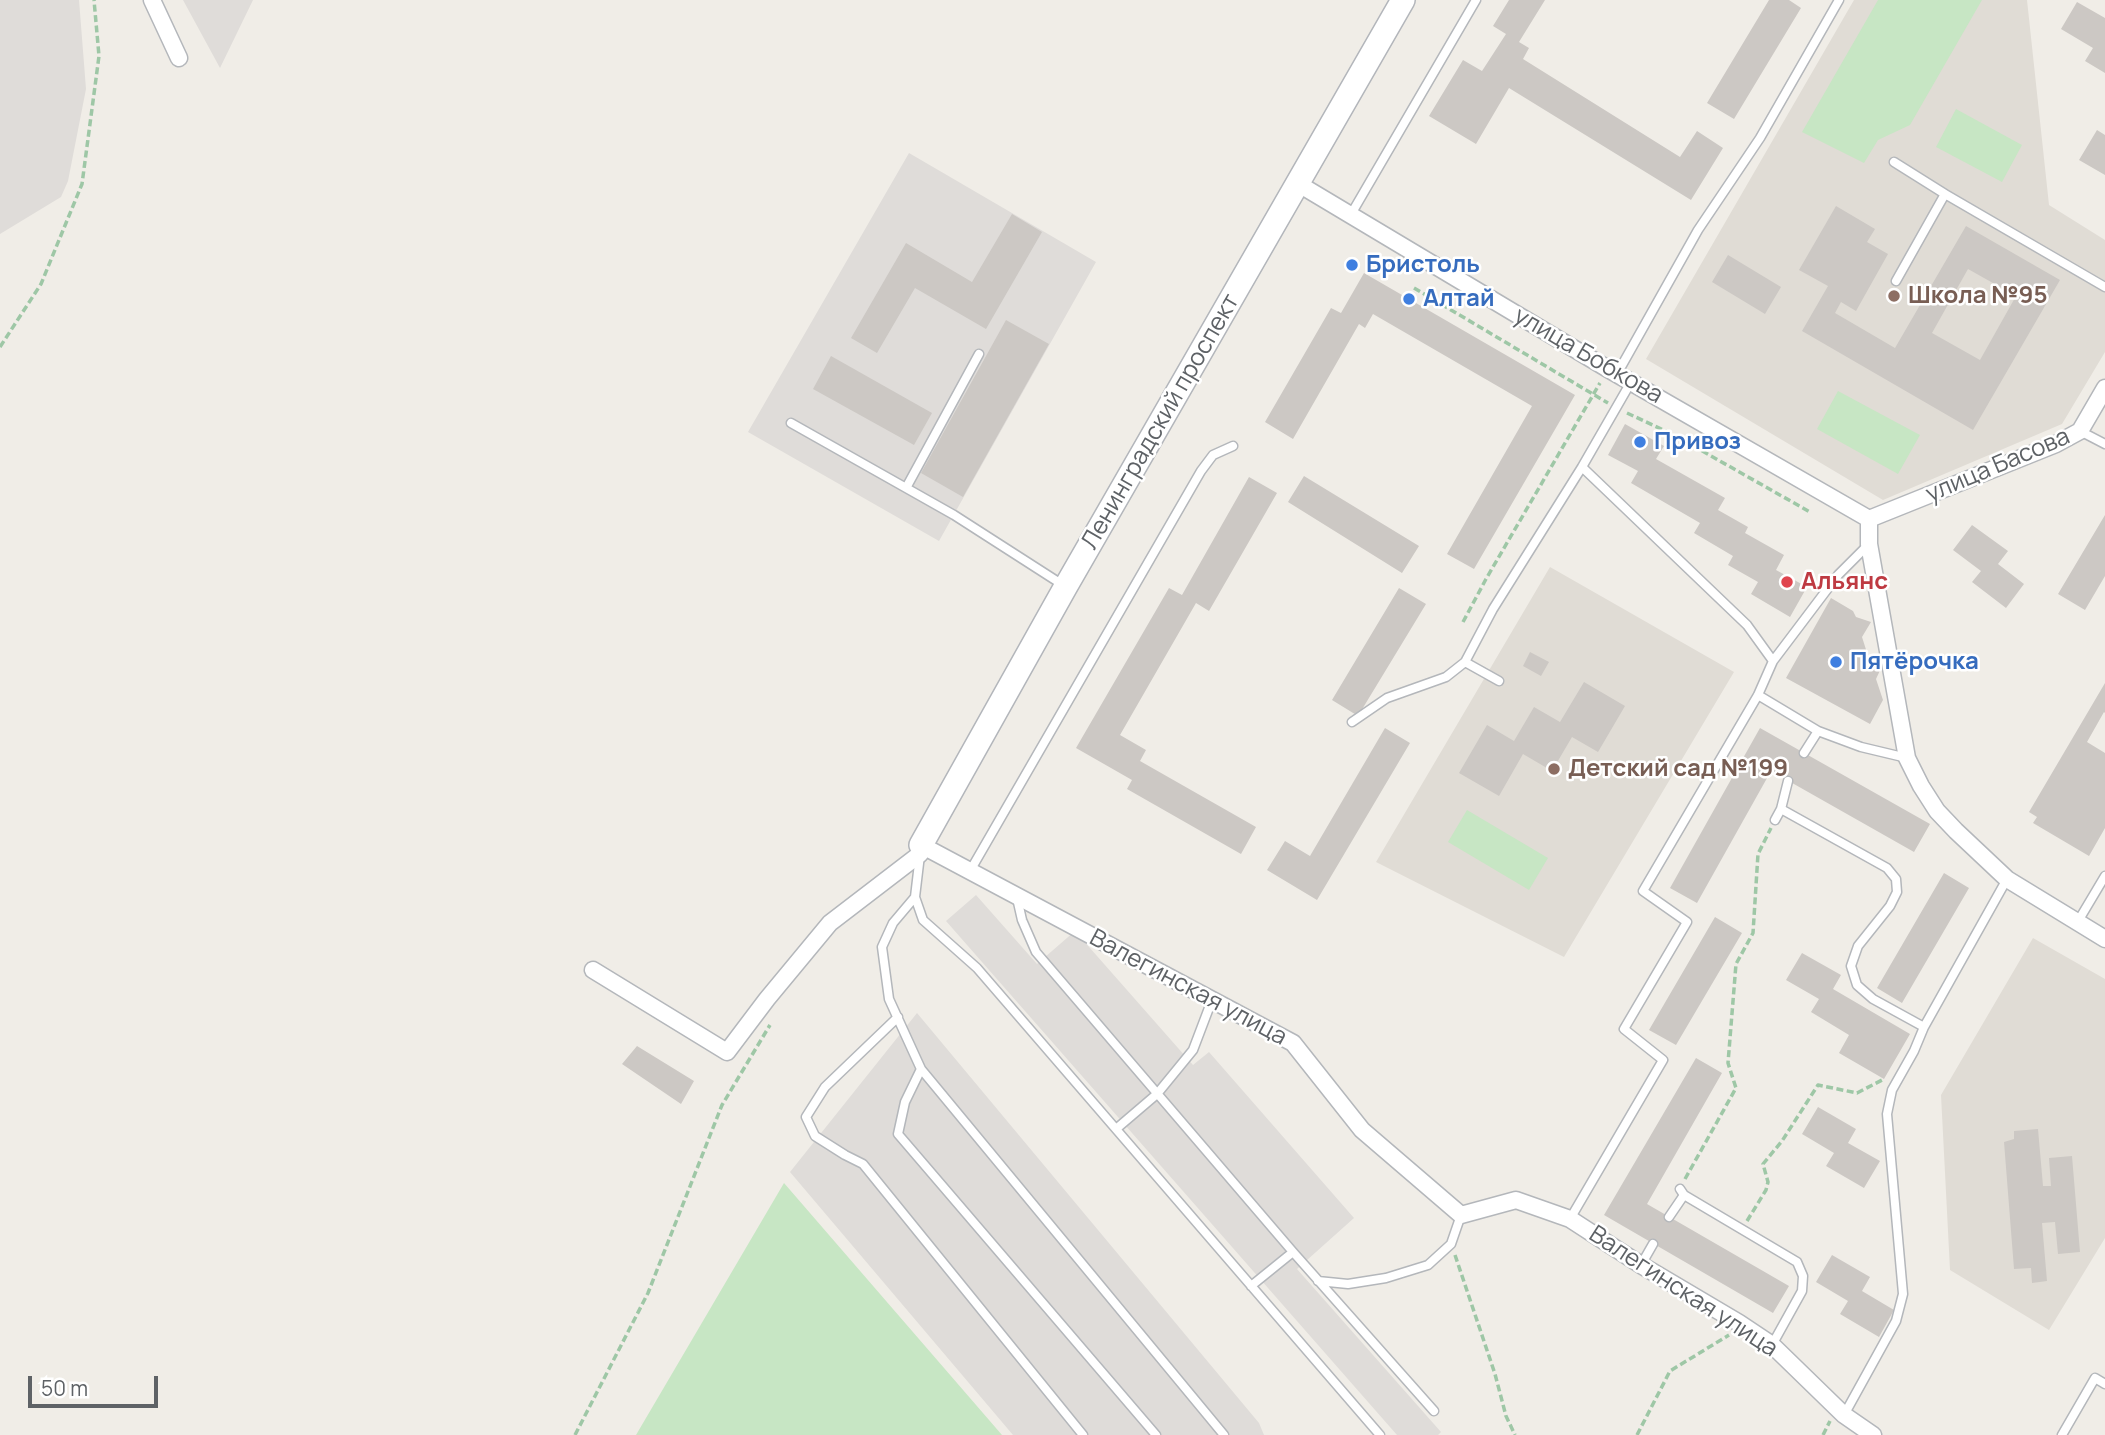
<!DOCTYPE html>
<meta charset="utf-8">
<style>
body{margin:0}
#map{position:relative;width:2105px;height:1435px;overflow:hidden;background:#f0ede7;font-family:Manrope,sans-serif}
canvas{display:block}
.scale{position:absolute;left:28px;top:1376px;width:130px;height:32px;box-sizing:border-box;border:4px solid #5e6266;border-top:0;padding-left:9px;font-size:21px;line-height:24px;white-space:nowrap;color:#5e6266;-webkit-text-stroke:5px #fff;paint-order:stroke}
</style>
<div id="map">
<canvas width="2105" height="1435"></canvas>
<div class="scale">50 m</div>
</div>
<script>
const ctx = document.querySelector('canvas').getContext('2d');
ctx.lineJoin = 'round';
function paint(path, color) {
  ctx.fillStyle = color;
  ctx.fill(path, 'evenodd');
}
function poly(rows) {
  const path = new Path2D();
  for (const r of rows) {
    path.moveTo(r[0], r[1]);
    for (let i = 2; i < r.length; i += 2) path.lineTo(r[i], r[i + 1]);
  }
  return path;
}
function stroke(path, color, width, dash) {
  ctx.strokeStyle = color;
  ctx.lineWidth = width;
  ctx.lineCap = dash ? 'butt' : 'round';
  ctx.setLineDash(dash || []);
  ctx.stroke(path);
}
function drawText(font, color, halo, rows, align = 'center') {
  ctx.font = font + ' Manrope,sans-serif';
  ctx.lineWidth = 5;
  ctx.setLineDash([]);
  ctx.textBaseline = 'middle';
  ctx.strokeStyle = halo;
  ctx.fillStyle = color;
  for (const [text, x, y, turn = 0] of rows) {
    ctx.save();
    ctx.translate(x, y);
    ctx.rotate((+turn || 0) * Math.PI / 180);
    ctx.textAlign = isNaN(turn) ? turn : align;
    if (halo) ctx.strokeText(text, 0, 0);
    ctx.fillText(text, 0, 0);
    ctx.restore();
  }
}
paint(poly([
 [0,0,79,0,86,89,68,181,61,197,0,234],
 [183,0,253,0,220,68],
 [909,153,1096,262,939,541,748,432],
 [976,895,1037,964,1075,931,1193,1065,1209,1052,1354,1218,1297,1269,1441,1432,1438,1435,1397,1435,946,921],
 [917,1013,1259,1423,1264,1435,1013,1435,790,1172]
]), '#dfdcd9');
paint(poly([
 [1854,0,2027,0,2049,205,2105,240,2105,352,2062,424,1883,500,1646,359],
 [1550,567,1734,672,1564,957,1376,862],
 [2033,938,2105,979,2105,1238,2049,1330,1950,1270,1941,1095]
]), '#e0dcd5');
paint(poly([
 [1878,0,1982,0,1910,125,1878,140,1864,163,1802,132],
 [1956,109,2022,145,2002,182,1936,147],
 [1838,391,1920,435,1898,474,1817,429],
 [1467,810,1548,858,1529,890,1448,842],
 [784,1183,1002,1435,636,1435]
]), '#c7e6c4');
paint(poly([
 [1509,0,1545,0,1519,42,1529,48,1523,59,1680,157,1697,131,1723,148,1691,200,1509,88,1476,144,1429,116,1463,60,1482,71,1506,34,1493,26],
 [1769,0,1789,0,1801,8,1734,119,1707,103],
 [2077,2,2105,18,2105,73,2085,61,2093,48,2061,29],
 [2097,130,2105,135,2105,175,2079,160],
 [1836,206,1875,229,1867,242,1888,254,1856,311,1841,302,1835,313,1895,348,1966,226,2060,280,1973,430,1802,331,1828,286,1799,270],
 [1968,269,2016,296,1980,360,1932,333],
 [1012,214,1042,232,986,329,915,288,877,353,851,338,906,243,972,282],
 [1728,255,1781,287,1765,314,1712,282],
 [1364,273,1575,395,1474,569,1447,554,1532,406,1373,314,1365,328,1359,324,1293,439,1265,422,1331,308,1341,313],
 [1006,320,1049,344,963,497,921,473],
 [831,356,932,413,914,445,813,389],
 [1625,424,1664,446,1656,459,1725,498,1718,510,1748,527,1745,533,1784,555,1776,570,1807,587,1790,617,1751,594,1758,582,1728,565,1733,556,1694,533,1700,523,1631,483,1638,471,1608,455],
 [1304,476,1419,546,1402,573,1288,502],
 [1249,477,1277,493,1209,611,1196,603,1120,735,1146,750,1140,761,1256,827,1241,854,1127,789,1132,780,1076,748,1169,588,1182,595],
 [2105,515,2105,576,2085,610,2058,594],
 [1972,525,2008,551,1998,564,2024,584,2006,608,1972,582,1981,571,1953,550],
 [1399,588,1426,604,1358,716,1332,700],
 [1831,598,1853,611,1856,617,1871,622,1862,637,1869,659,1883,664,1876,679,1883,700,1870,724,1786,678],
 [1530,652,1549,662,1541,676,1523,666],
 [1584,682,1625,706,1598,752,1572,737,1552,771,1523,754,1499,796,1459,773,1487,725,1514,741,1534,707,1560,722],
 [2105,683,2105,713,2104,712,2087,742,2105,753,2105,828,2089,856,2033,823,2037,817,2029,812],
 [1385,728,1410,743,1317,900,1267,870,1285,841,1310,856],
 [1760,728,1930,824,1914,852,1771,771,1697,903,1670,888],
 [1944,873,1969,888,1902,1003,1877,988],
 [1715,917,1742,933,1676,1045,1649,1030],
 [1802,953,1841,975,1833,989,1910,1034,1884,1079,1839,1053,1849,1035,1811,1012,1819,999,1786,980],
 [637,1046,694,1081,681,1104,622,1064],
 [1696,1058,1722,1073,1647,1204,1789,1286,1773,1313,1604,1215],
 [1818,1107,1856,1129,1848,1143,1880,1161,1864,1188,1826,1166,1834,1153,1802,1134],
 [2038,1129,2043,1186,2051,1186,2049,1158,2072,1156,2080,1252,2058,1254,2055,1222,2042,1223,2047,1281,2032,1283,2031,1268,2014,1269,2004,1142,2014,1139,2014,1131],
 [1832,1255,1870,1277,1862,1291,1894,1310,1879,1337,1840,1314,1848,1301,1816,1282]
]), '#ccc8c4');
const lane = poly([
 [1894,162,1945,194],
 [1350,216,1476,0],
 [1896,281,1945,194,2105,287],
 [1617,374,1698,230,1760,138,1839,0],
 [791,423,954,515,1063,585],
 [2080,431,2105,444],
 [1582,467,1747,625,1773,661],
 [906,488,979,354],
 [1465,662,1499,681],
 [1758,695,1818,731,1861,747,1907,758],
 [1352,722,1387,698,1446,677,1465,662,1493,609,1582,467,1631,382],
 [1804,753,1818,731],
 [1781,809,1887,868,1896,879,1897,892,1890,906,1858,946,1851,966,1857,985,1873,999,1924,1027],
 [1775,820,1781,809,1788,781],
 [920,855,915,897,923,920,977,968,1380,1435],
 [970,871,1201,471,1213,455,1233,446],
 [915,897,893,923,882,947,889,999,921,1069,1224,1435],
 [1017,898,1022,920,1036,952,1293,1252,1434,1411],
 [2077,923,2105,876],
 [898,1017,825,1087,806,1117,815,1136,845,1155,863,1164,1083,1435],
 [921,1069,905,1102,898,1134,1156,1435],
 [1116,1129,1157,1094,1193,1050,1212,1000],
 [1680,1189,1684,1195,1797,1262,1803,1276,1802,1291,1772,1345],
 [1669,1217,1684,1195],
 [1570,1219,1663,1060,1624,1029,1687,922,1643,891,1758,695,1773,661,1838,575,1868,545],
 [1641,1265,1653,1244],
 [1318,1281,1348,1284,1386,1278,1428,1265,1451,1244,1461,1215],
 [1251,1286,1293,1252],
 [1844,1415,1896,1321,1903,1294,1887,1114,1892,1090,1914,1051,1924,1027,2007,879],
 [2062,1435,2095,1378,2105,1384]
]);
const street = poly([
 [152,0,179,58],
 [1297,183,1608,369,1869,519,1869,544,1907,758,1921,786,1937,811,1956,831,2007,879,2105,939],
 [1869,519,2056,444,2080,431,2105,388],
 [921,845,1293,1043,1362,1130,1461,1215,1516,1200,1570,1219,1641,1265,1739,1323,1772,1345,1844,1415,1873,1435],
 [593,970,727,1052,767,999,830,923,920,854]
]);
const secondary = poly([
 [921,845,1066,586,1403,0]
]);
stroke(lane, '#b4b7bb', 11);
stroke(street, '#b4b7bb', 19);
stroke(secondary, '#b3b6bb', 26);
stroke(poly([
 [1414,288,1608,403],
 [0,347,41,284,82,184,99,56,94,0],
 [1627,413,1674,435,1810,512],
 [1463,622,1486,579,1600,383],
 [1685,1179,1736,1088,1728,1063,1736,964,1753,933,1758,854,1771,828],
 [1747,1221,1766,1190,1768,1182,1763,1164,1782,1141,1818,1085,1857,1093,1884,1079],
 [1455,1255,1495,1374,1506,1416,1515,1435],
 [575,1435,648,1293,722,1105,770,1025],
 [1637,1435,1670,1371,1729,1335],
 [1823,1435,1830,1421]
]), '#9ec7a6', 3.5, [7, 3.5]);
stroke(lane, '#fff', 8);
stroke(street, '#fff', 16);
stroke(secondary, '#fff', 23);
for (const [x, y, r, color] of [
 [1352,265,7,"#3f7fe0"],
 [1894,296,7,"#8d6e63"],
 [1409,299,7,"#3f7fe0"],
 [1640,442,7,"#3f7fe0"],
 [1787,582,7,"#e0444e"],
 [1836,662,7,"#3f7fe0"],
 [1554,769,7,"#8d6e63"]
]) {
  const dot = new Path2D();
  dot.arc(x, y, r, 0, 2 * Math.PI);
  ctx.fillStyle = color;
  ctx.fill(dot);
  stroke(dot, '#fff', 2.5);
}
drawText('bold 24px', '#366cbe', '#fff', [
 ["Бристоль",1366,265],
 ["Алтай",1423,299],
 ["Привоз",1654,442],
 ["Пятёрочка",1850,662]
], 'left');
drawText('bold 24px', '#785e54', '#fff', [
 ["Школа №95",1908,296],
 ["Детский сад №199",1568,769]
], 'left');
drawText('24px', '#5e6266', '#fff', [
 ["улица Бобкова",1588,356,30],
 ["Ленинградский проспект",1161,422,-60],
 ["улица Басова",1998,466,-23],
 ["Валегинская улица",1188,988,28],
 ["Валегинская улица",1683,1292,33]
]);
drawText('bold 24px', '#be3a42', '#fff', [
 ["Альянс",1801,582]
], 'left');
</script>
